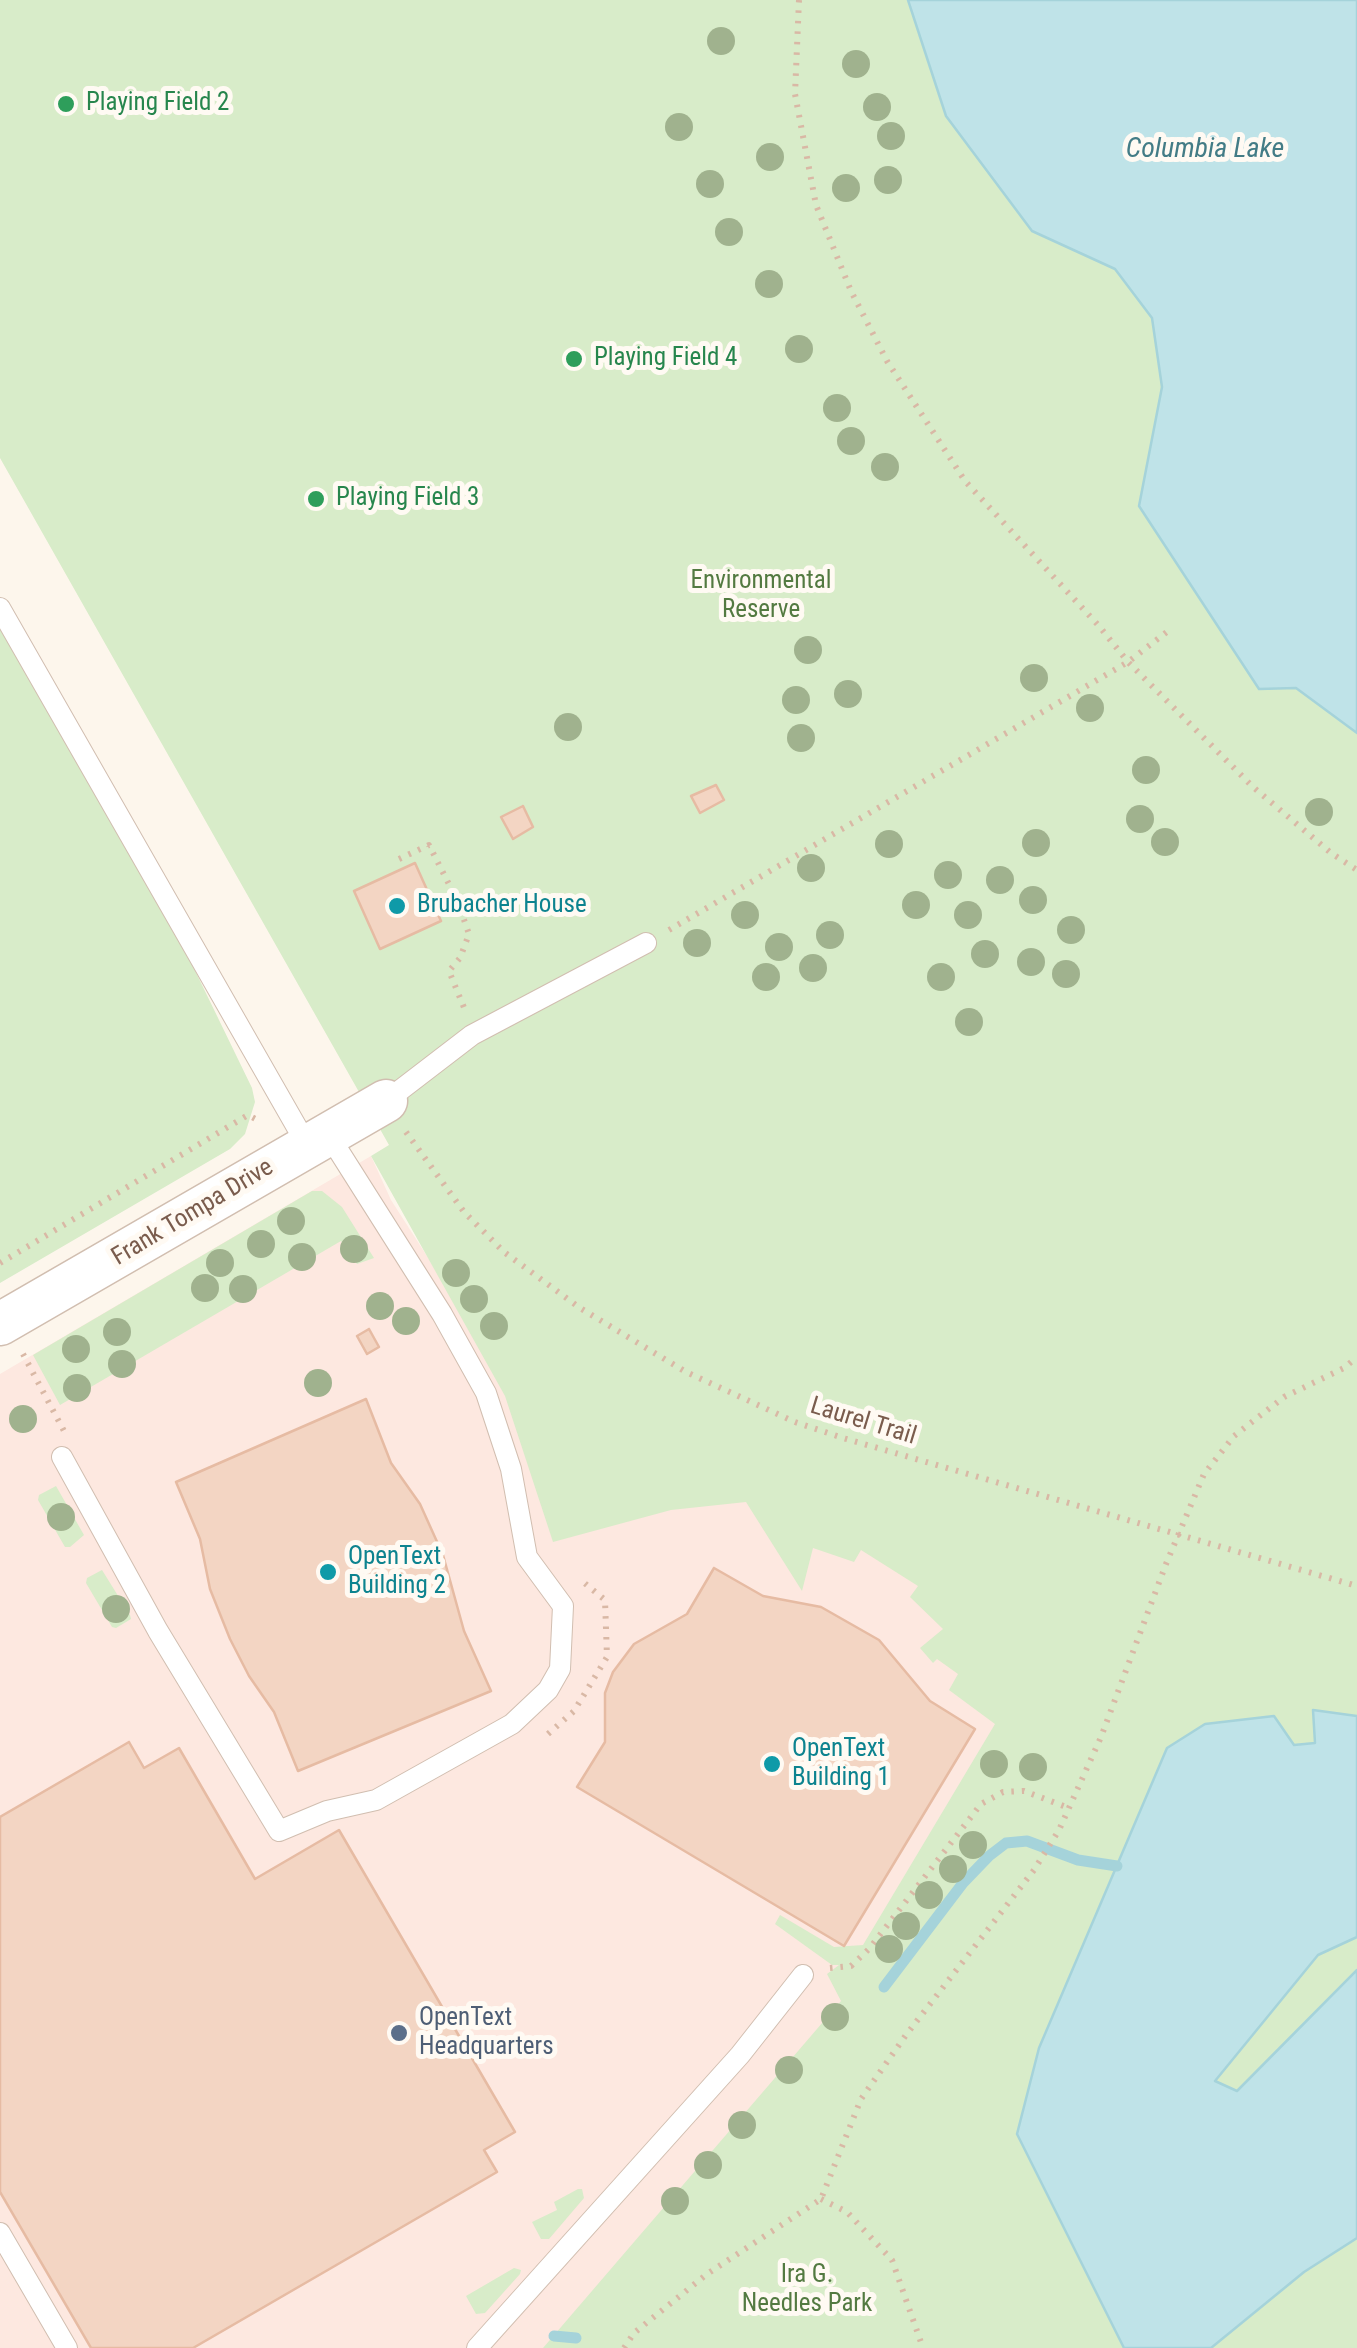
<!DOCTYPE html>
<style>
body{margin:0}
canvas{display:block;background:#fdf6ec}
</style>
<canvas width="1357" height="2348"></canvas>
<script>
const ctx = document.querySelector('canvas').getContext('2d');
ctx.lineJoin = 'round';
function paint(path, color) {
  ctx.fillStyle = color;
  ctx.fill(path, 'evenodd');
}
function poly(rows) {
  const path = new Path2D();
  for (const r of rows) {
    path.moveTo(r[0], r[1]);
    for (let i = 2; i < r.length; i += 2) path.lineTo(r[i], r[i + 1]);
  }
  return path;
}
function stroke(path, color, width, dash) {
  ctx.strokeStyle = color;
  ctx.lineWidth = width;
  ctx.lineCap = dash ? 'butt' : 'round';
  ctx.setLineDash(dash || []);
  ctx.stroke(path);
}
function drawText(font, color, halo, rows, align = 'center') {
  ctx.font = font + ' "Roboto Condensed",sans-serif';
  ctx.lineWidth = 10;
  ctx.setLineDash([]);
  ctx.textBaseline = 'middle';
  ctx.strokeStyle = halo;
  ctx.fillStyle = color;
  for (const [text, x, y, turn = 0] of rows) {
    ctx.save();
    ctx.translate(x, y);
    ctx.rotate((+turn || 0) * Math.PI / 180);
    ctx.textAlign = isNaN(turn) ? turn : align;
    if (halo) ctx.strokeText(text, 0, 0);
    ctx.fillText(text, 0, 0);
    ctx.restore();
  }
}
paint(poly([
 [371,1156,391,1200,457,1303,1028,1529,1048,1777,577,2348,0,2348,0,1374]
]), '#fde8e0');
paint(poly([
 [0,0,1357,0,1357,2348,543,2348,841,2001,827,1974,839,1965,832,1965,775,1924,780,1915,834,1947,863,1945,995,1724,949,1690,958,1674,937,1659,933,1663,920,1648,943,1629,910,1597,918,1586,861,1550,854,1562,813,1548,802,1591,746,1502,671,1510,553,1542,505,1396,371,1156,389,1145,0,458],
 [0,628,186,952,252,1088,255,1102,245,1134,230,1149,0,1283],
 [312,1191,322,1191,342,1207,374,1258,357,1264,341,1241,60,1405,33,1355],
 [56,1486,84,1535,70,1547,65,1547,38,1500,39,1495],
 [102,1570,130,1615,131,1619,116,1628,112,1627,86,1583,87,1578],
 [578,2189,582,2189,584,2198,549,2239,541,2239,532,2222,557,2210,554,2202],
 [514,2268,521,2270,520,2274,485,2313,476,2314,466,2296]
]), '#d8ecc9');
const water = poly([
 [908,0,1357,0,1357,733,1296,688,1259,689,1139,506,1162,387,1152,318,1115,269,1032,231,946,116,908,0],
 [1313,1710,1357,1716,1357,1937,1318,1955,1215,2081,1237,2091,1357,1970,1357,2238,1304,2272,1211,2348,1124,2348,1017,2134,1039,2048,1167,1748,1205,1724,1274,1716,1294,1745,1315,1743,1313,1710]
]);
paint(water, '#bfe3e8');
stroke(water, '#a5d3da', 2.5);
stroke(poly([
 [884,1987,963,1883,989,1856,1006,1843,1027,1841,1078,1860,1117,1866],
 [554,2336,576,2338]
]), '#a5d3da', 11);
const building = poly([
 [716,785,724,800,700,813,691,796,716,785],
 [523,806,533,827,513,839,501,817,523,806],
 [415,863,441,921,380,949,354,891,415,863],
 [369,1329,379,1347,367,1354,357,1336,369,1329],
 [366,1399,391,1463,420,1504,443,1555,464,1631,491,1691,298,1771,274,1712,249,1676,230,1639,210,1589,200,1539,176,1482,366,1399],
 [714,1568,763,1596,821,1607,879,1640,930,1701,975,1729,844,1946,577,1787,605,1742,605,1693,613,1672,634,1644,687,1614,714,1568],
 [129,1742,144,1768,179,1748,255,1879,339,1830,515,2132,484,2150,497,2172,193,2348,91,2348,0,2192,0,1817,129,1742]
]);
paint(building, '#f3d5c3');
stroke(building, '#e6bba3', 2.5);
const lane = poly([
 [0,608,307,1145],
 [386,1101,472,1035,646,943],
 [62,1457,158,1631,279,1831,327,1811,376,1800,512,1724,548,1690,560,1669,563,1606,527,1557,511,1469,486,1393,442,1314,328,1134],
 [0,2233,67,2348],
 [477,2348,740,2055,803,1975]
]);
const street = poly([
 [0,1324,386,1101]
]);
stroke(lane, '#d1beb0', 22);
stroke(street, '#d1beb0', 45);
stroke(poly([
 [799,0,795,94,816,205,851,291,887,361,965,481,1099,626,1128,662,1253,787,1331,853,1357,870],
 [399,859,429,845,457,900,469,934,460,958,449,971,465,1010],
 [669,930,1128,662,1168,631],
 [406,1132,464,1212,504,1252,580,1308,686,1372,795,1422,843,1438,1357,1586],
 [0,1263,248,1115,261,1122],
 [23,1354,64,1431],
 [548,1734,574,1711,607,1657,605,1600,582,1581],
 [830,1968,851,1966,869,1949,981,1804,1003,1792,1024,1791,1069,1808],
 [821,2199,847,2212,892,2260,923,2348],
 [624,2348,634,2333,707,2274,821,2199,861,2099,906,2035,1034,1870,1059,1830,1101,1737,1166,1564,1204,1474,1234,1436,1284,1397,1344,1368,1357,1357]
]), '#d9b8a5', 6, [2.5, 8]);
stroke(lane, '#fff', 20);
stroke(street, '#fff', 42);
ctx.fillStyle = '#a0b28e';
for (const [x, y] of [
 [721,41],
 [856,64],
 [877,107],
 [679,127],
 [891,136],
 [770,157],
 [888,180],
 [710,184],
 [846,188],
 [729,232],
 [769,284],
 [799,349],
 [837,408],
 [851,441],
 [885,467],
 [808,650],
 [1034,678],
 [848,694],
 [796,700],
 [1090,708],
 [568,727],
 [801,738],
 [1146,770],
 [1319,812],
 [1140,819],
 [1165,842],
 [1036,843],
 [889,844],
 [811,868],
 [948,875],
 [1000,880],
 [1033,900],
 [916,905],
 [745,915],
 [968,915],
 [1071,930],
 [830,935],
 [697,943],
 [779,947],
 [985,954],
 [1031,962],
 [813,968],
 [1066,974],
 [766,977],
 [941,977],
 [969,1022],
 [291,1221],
 [261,1244],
 [354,1249],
 [302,1257],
 [220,1263],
 [456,1273],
 [205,1288],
 [243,1289],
 [474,1299],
 [380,1306],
 [406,1321],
 [494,1326],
 [117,1332],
 [76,1349],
 [122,1364],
 [318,1383],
 [77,1388],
 [23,1419],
 [61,1517],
 [116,1609],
 [994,1764],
 [1033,1767],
 [973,1845],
 [953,1869],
 [929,1895],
 [906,1926],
 [889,1949],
 [835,2017],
 [789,2070],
 [742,2125],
 [708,2165],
 [675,2201]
]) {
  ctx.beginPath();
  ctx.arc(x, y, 14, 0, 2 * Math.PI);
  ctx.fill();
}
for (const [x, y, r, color] of [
 [66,104,10,"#2e9e5b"],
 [574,359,10,"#2e9e5b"],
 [316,499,10,"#2e9e5b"],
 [397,906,10,"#0f9aa8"],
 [328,1572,10,"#0f9aa8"],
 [772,1764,10,"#0f9aa8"],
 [399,2033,10,"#5c6f8a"]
]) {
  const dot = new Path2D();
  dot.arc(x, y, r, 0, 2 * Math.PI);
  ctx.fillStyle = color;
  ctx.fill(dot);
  stroke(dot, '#fffaf3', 4);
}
drawText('25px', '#27864d', '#fffaf3', [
 ["Playing Field 2",86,104],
 ["Playing Field 4",594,359],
 ["Playing Field 3",336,499]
], 'left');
drawText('25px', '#537a41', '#fffaf3', [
 ["Environmental",761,582],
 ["Reserve",761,611],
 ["Ira G.",807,2276],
 ["Needles Park",807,2305]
]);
drawText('25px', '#0d838f', '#fffaf3', [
 ["Brubacher House",417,906],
 ["OpenText",348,1558],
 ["Building 2",348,1587],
 ["OpenText",792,1750],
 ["Building 1",792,1779]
], 'left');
drawText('25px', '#7a5c4d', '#fffaf3', [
 ["Frank Tompa Drive",193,1213,-31],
 ["Laurel Trail",863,1422,17]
]);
drawText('25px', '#4e5e75', '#fffaf3', [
 ["OpenText",419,2019],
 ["Headquarters",419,2048]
], 'left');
drawText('italic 28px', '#437c86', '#fffaf3', [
 ["Columbia Lake",1205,150]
]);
</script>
